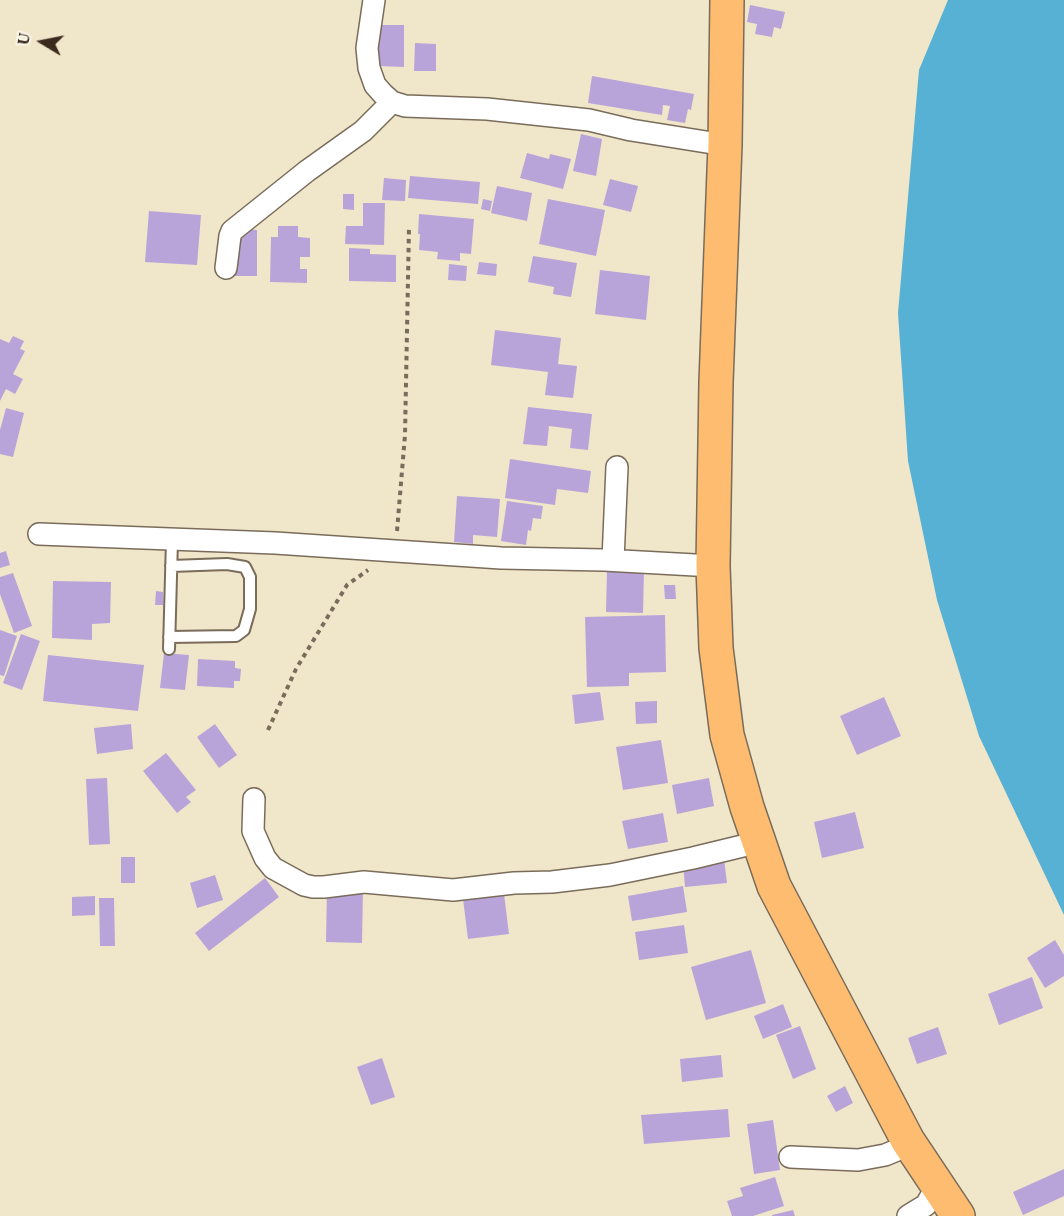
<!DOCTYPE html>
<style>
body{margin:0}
#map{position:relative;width:1064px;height:1216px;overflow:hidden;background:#f0e6ca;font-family:"EB Garamond",serif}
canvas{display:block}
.north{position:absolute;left:12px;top:12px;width:60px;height:60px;-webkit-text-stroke:4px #fbf7ec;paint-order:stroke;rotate:280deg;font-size:16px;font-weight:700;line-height:24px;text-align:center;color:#3b2a1e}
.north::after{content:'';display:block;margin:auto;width:21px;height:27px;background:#3b2a1e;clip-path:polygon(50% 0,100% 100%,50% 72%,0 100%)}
</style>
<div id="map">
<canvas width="1064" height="1216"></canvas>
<div class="north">U</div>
</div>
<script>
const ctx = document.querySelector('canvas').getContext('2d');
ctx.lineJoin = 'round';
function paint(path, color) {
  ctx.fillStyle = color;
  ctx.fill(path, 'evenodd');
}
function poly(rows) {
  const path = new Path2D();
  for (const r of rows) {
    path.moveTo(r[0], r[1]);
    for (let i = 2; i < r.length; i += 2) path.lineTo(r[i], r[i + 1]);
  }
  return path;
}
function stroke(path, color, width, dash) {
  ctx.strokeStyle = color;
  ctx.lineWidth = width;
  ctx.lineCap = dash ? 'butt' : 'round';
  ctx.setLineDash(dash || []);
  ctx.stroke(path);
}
paint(poly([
 [948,0,1064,0,1064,915,979,736,937,600,908,461,898,313,919,70]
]), '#57b1d4');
paint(poly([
 [750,5,785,12,781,29,774,27,772,37,755,34,757,24,747,22],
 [378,25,404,25,404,67,377,66],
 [415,43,436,44,436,71,414,71],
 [592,76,694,94,691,110,688,109,685,123,667,120,670,106,663,105,662,115,588,103],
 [581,134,602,139,596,176,573,171],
 [527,153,549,159,550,154,571,159,563,189,520,178],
 [410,176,480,182,478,204,408,198],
 [384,178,406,180,405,201,382,200],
 [610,179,638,186,631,212,603,205],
 [497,186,532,193,527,221,491,213],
 [343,194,354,194,354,210,343,209],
 [483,199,492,201,490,211,481,209],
 [548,199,605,210,596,256,539,244],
 [363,203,385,203,384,245,345,244,346,226,363,226],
 [149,211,201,215,197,265,145,262],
 [419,214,474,219,471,254,460,253,460,261,437,259,438,252,419,250,420,234,418,234],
 [278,226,298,226,298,237,310,238,310,257,300,257,300,269,307,269,307,283,270,282,271,237,278,237],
 [241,229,257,230,257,276,232,276],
 [349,248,370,249,370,254,396,255,396,282,349,281],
 [533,256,577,263,571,297,553,294,554,287,528,282],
 [479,262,497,264,496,276,477,274],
 [449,264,467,266,466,281,448,280],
 [600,270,650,276,646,320,595,314],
 [495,330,561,338,558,364,577,366,573,398,545,395,548,372,491,365],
 [13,336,24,341,20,349,25,351,13,374,23,379,15,394,6,389,0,401,0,339,9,343],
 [528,407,592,414,588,450,570,448,572,429,549,426,547,446,523,444],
 [6,408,24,413,13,457,0,454,0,430],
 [510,459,591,471,588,493,557,489,555,505,505,498],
 [457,496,500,499,497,537,473,535,473,544,454,542],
 [507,501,543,506,541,519,533,518,531,531,528,530,526,545,501,541],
 [6,551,10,565,0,568,0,553],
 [607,569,644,570,643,613,606,612],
 [13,573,32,626,14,633,0,594,0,577],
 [53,581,111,582,110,623,92,624,92,640,52,638],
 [664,585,675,585,676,599,665,599],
 [156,591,163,592,163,605,155,605],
 [665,615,666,672,629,673,629,686,587,687,585,617],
 [0,630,17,636,4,676,0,675],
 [21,634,40,641,22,690,3,683],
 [164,653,189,655,185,690,160,688],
 [48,655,144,665,138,711,43,701],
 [198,659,235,661,235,668,241,669,240,681,234,681,234,688,197,686],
 [600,692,604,720,575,724,572,695],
 [884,697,901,736,857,755,840,716],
 [657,701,657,723,636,724,635,702],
 [131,724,133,749,97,754,94,728],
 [215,724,237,755,219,768,197,737],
 [661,740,668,783,623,790,616,747],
 [166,753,196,790,186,797,191,802,177,813,143,771],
 [107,778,110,844,89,845,86,779],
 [709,778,714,806,677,814,672,785],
 [855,812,864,848,822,858,814,822],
 [663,813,668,842,628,849,622,821],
 [121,857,135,857,135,883,121,883],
 [724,859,727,883,685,887,683,863],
 [215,875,223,900,197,908,190,883],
 [265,878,279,897,209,951,195,933],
 [503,886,509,934,468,939,462,891],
 [683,886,687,912,632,921,628,896],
 [327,889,363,889,362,943,326,942],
 [95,896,95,915,72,916,72,897],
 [99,898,114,898,115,946,100,946],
 [684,925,688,953,639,960,635,932],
 [1055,940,1064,955,1064,976,1045,988,1027,958],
 [751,950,766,1003,706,1020,691,967],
 [1032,977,1043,1008,999,1025,988,994],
 [783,1004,792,1027,763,1039,754,1016],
 [800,1026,816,1069,793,1079,776,1035],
 [938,1027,947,1054,917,1064,908,1038],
 [721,1055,723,1077,682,1082,680,1059],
 [382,1058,395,1097,371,1105,357,1067],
 [845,1086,853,1103,836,1112,827,1096],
 [728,1109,730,1137,644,1144,641,1115],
 [773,1120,780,1170,754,1174,747,1124],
 [1064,1169,1064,1196,1023,1215,1013,1192],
 [775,1177,784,1206,753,1216,732,1216,727,1201,743,1196,740,1188],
 [793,1210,795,1216,772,1216,772,1215]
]), '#b9a4d9');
const lane = poly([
 [169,637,236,636,244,630,250,609,250,577,245,567,227,564,171,566],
 [169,649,172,540]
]);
const street = poly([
 [374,0,367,48,369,68,375,85,383,94,392,102,405,106,487,109,589,120,631,130,725,145],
 [226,268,230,236,232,231,307,171,363,131,392,102],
 [39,534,275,543,501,558,604,560,713,566],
 [613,560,617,467],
 [254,799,253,831,265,858,273,868,304,885,313,887,324,887,364,882,453,890,514,883,552,882,610,875,693,858,759,842],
 [790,1157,858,1160,885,1155,902,1148,908,1141],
 [908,1216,926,1205,937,1186]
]);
const highway = poly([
 [727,0,725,145,716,382,713,566,716,648,727,735,747,807,774,886,908,1141,958,1216]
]);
stroke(lane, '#7a6c5a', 14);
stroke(street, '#7a6c5a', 24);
stroke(highway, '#7a6c5a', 36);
stroke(poly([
 [397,531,405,435,409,227],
 [268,730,296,669,347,585,368,570]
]), '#7a6c5a', 4, [4.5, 4.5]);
stroke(lane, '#fff', 10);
stroke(street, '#fff', 21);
stroke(highway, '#febc70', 33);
</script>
